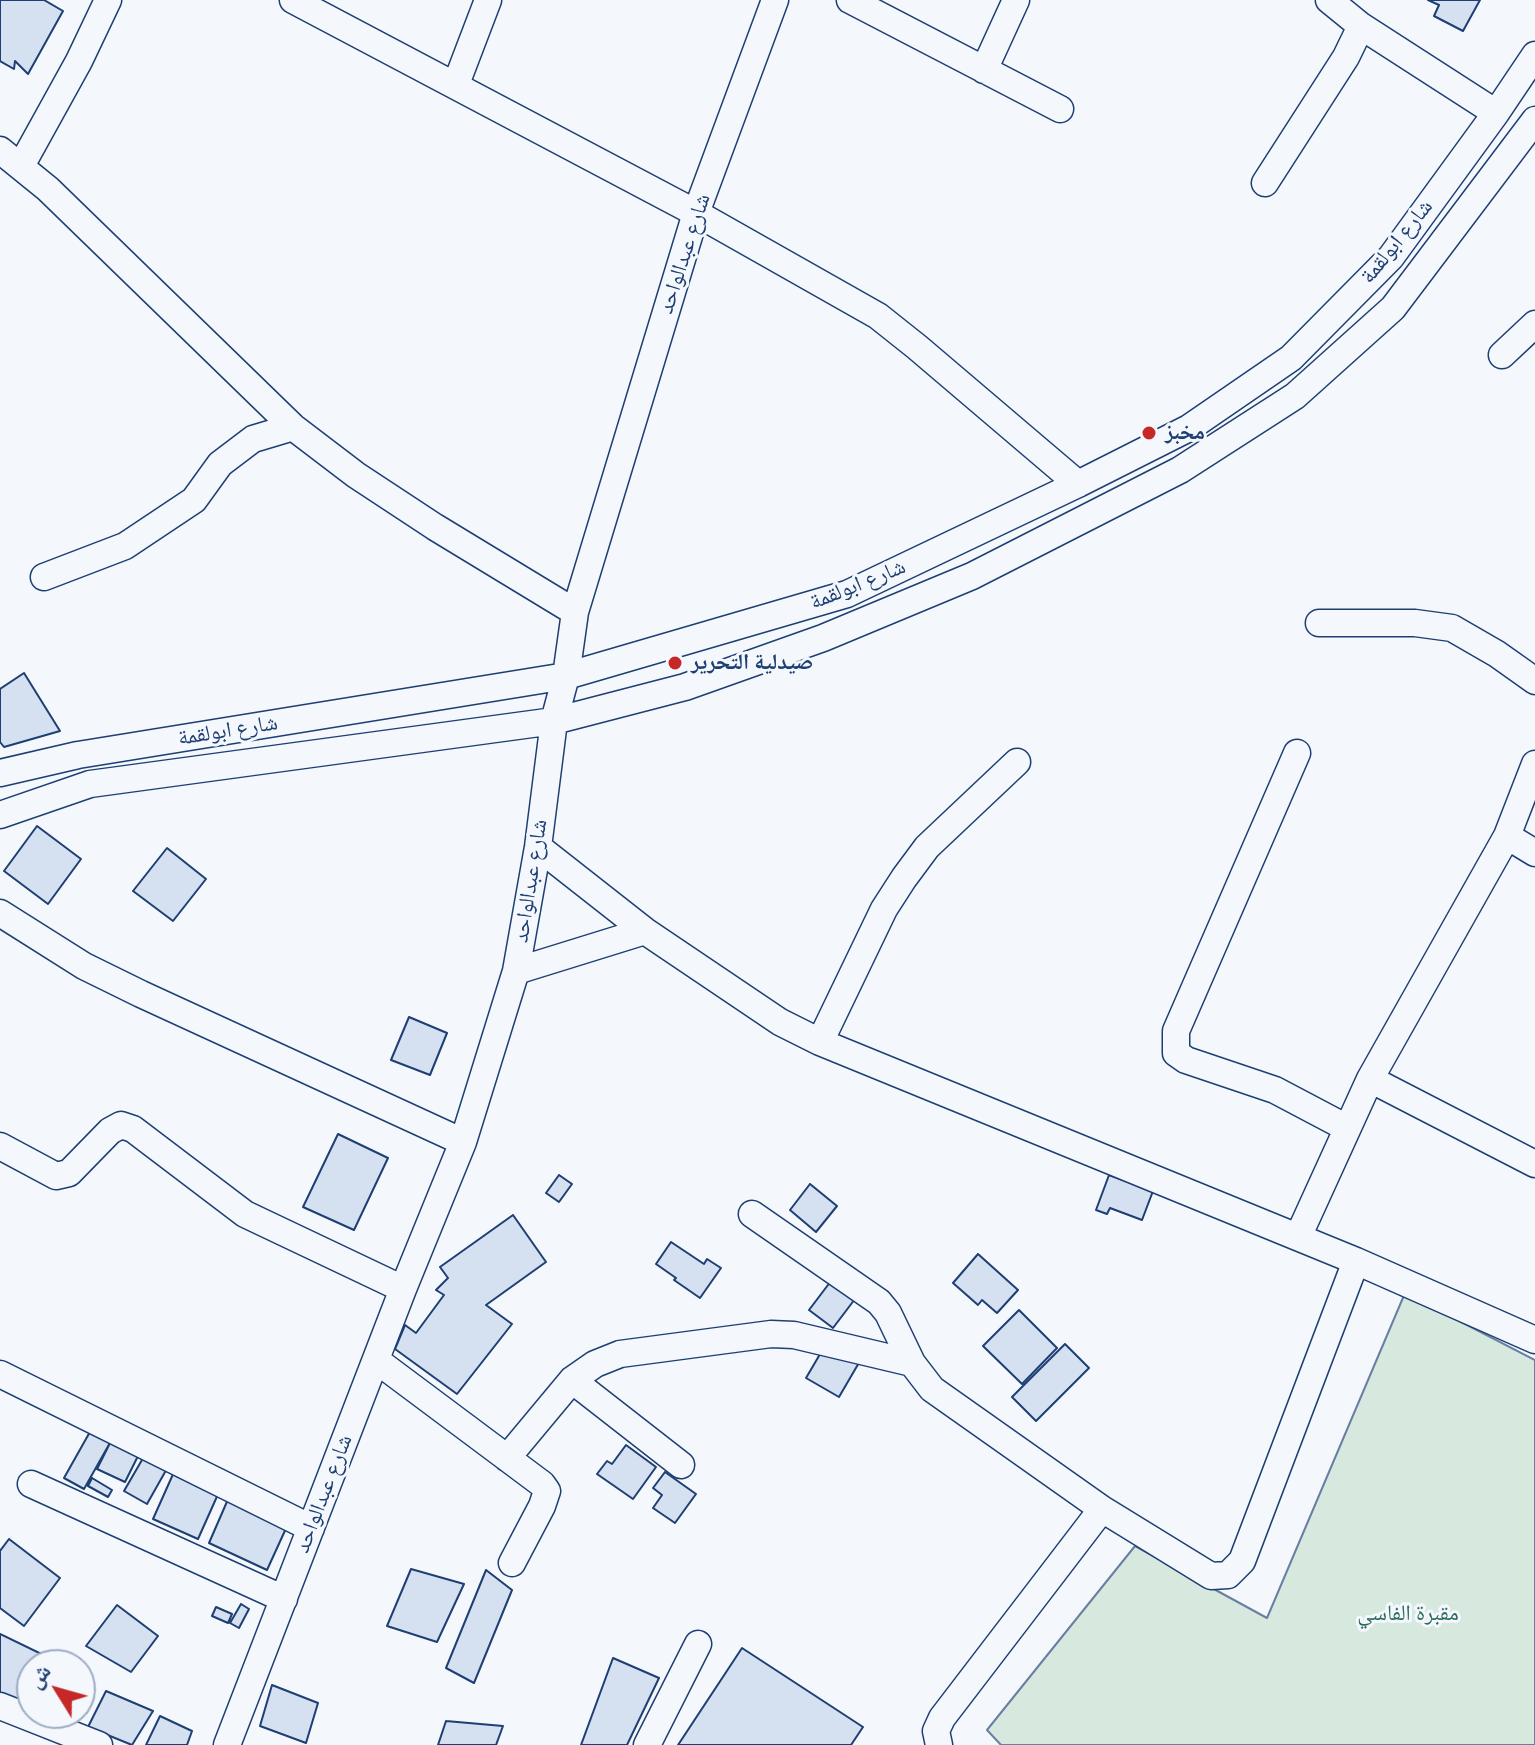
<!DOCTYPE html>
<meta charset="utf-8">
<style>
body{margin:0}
#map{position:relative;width:1535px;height:1745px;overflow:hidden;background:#f4f7fb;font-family:"Archivo Narrow","Noto Naskh Arabic",sans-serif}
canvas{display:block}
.north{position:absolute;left:16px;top:1649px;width:80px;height:80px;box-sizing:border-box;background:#f4f7fb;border:2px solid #9eadc5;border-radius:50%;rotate:307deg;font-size:22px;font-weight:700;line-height:32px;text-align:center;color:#1d3f73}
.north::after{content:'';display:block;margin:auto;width:28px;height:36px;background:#c62828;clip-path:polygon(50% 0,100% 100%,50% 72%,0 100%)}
</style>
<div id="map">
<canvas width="1535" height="1745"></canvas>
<div class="north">ش</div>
</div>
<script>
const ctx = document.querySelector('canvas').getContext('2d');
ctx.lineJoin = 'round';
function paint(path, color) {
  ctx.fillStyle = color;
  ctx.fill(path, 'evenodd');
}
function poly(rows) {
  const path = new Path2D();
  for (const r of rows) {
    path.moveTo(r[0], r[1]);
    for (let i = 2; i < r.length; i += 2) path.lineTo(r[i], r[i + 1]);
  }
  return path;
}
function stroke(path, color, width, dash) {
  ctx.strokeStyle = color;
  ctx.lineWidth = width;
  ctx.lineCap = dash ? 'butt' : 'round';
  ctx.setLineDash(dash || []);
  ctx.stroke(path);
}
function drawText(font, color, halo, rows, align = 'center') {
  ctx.font = font + ' "Archivo Narrow","Noto Naskh Arabic",sans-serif';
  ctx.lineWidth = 6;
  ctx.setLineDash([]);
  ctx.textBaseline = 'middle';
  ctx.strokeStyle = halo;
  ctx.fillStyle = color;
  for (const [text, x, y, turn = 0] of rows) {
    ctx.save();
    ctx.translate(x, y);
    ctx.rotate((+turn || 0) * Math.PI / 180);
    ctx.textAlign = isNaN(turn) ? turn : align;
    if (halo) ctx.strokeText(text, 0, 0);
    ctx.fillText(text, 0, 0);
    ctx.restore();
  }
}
const green = poly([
 [1405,1293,1535,1360,1535,1745,1001,1745,987,1730,1135,1546,1267,1618,1405,1293]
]);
paint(green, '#d7e8df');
stroke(green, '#687fa3', 2);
const building = poly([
 [0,0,44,0,63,11,28,74,15,61,14,69,0,61,0,0],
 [1428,0,1480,0,1463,31,1434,16,1439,5,1428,0],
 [24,673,60,731,4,747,0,742,0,689,24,673],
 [37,826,81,859,48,904,4,871,37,826],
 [167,848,206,879,173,921,133,891,167,848],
 [409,1017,447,1033,430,1075,391,1060,409,1017],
 [338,1134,388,1158,354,1230,303,1207,338,1134],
 [559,1175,572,1184,559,1202,546,1193,559,1175],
 [1109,1175,1153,1191,1142,1220,1110,1208,1107,1214,1096,1210,1109,1175],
 [810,1184,837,1206,816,1232,790,1210,810,1184],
 [513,1215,546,1262,486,1305,512,1324,457,1394,395,1349,405,1325,416,1333,444,1295,436,1290,448,1278,440,1267,513,1215],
 [671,1242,704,1264,707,1259,721,1268,700,1298,674,1280,676,1278,656,1264,671,1242],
 [978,1254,1018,1290,997,1313,982,1300,978,1305,953,1283,978,1254],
 [834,1277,858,1295,833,1328,809,1310,834,1277],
 [1019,1310,1057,1348,1022,1384,983,1346,1019,1310],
 [1065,1344,1089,1368,1036,1421,1012,1397,1065,1344],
 [823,1349,860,1361,839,1397,806,1378,823,1349],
 [91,1430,111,1441,84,1489,64,1478,91,1430],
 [114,1435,142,1448,125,1482,97,1469,114,1435],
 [626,1445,656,1467,633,1499,597,1474,607,1461,612,1464,626,1445],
 [146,1453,169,1465,147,1504,124,1491,146,1453],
 [174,1472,219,1492,198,1539,153,1519,174,1472],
 [665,1472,696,1494,675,1523,653,1508,662,1495,653,1488,665,1472],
 [92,1478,112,1490,108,1497,88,1486,92,1478],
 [229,1497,288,1524,267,1570,209,1543,229,1497],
 [9,1539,60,1578,24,1626,0,1608,0,1551,9,1539],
 [411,1569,464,1584,437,1642,387,1626,411,1569],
 [486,1570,512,1590,474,1683,446,1668,486,1570],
 [241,1604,249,1609,239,1628,230,1623,241,1604],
 [117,1605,158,1636,131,1672,86,1646,117,1605],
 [216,1607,232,1614,228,1623,212,1616,216,1607],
 [0,1634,62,1664,32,1665,32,1712,0,1697,0,1634],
 [742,1648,863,1727,851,1745,678,1745,742,1648],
 [613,1658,659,1678,627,1745,581,1745,613,1658],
 [272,1685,318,1703,306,1743,260,1726,272,1685],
 [106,1691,153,1711,132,1745,88,1727,106,1691],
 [160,1716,192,1731,187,1745,146,1745,160,1716],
 [446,1721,503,1726,496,1745,438,1745,446,1721]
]);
paint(building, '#d5e0f0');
stroke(building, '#1d3f73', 2);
const minor = poly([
 [293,0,696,213,878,316,917,347,1078,484],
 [850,0,1060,109],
 [1329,0,1361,26,1496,113],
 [984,70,1016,0],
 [456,84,488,0],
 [0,150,48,189,293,427,356,475,435,527,575,612],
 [21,166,79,61,108,0],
 [1265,183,1346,57,1361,26],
 [1502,355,1535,324],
 [44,577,125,546,194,500,220,464,253,439,293,427],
 [1319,623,1415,623,1452,628,1497,654,1535,681],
 [1297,753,1176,1031,1176,1053,1186,1060,1275,1090,1347,1128],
 [0,773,78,755,566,676,847,594,1078,484,1189,428,1291,358,1391,257,1496,113,1535,55],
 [0,815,90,784,554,721,685,687,823,638,972,576,1180,470,1295,396,1393,308,1535,120],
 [1507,836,1535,853],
 [538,847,645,931,780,1022,820,1042,1356,1261,1535,1340],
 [0,913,84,966,141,994,463,1142],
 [516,971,645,931],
 [820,1042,884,909,904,878,927,847,1017,762],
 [1370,1079,1535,1164],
 [0,1146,56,1176,69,1173,110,1131,121,1125,133,1129,245,1214,403,1289],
 [752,1214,879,1302,888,1313,912,1363,932,1389,1102,1509,1211,1576,1228,1575,1242,1561,1356,1261],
 [1298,1237,1370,1079,1507,836,1535,764],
 [376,1360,542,1484,547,1491,542,1506,512,1563],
 [0,1374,311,1528],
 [572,1380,681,1465],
 [507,1458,572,1380,595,1364,620,1354,771,1334,794,1335,912,1363],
 [31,1484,284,1599],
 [0,1706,99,1745],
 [227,1745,403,1289,463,1142,516,971,538,847,554,721,566,676,575,612,696,213,775,0],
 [647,1745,698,1644],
 [939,1745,936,1731,942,1718,1102,1509]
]);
stroke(minor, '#1d3f73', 29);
stroke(minor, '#f4f7fb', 26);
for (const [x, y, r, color] of [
 [1149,433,8,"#c62828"],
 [675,663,8,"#c62828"]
]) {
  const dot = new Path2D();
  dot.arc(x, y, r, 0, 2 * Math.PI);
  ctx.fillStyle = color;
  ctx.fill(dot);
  stroke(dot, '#f4f7fb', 3);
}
drawText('22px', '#1d3f73', '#f4f7fb', [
 ["شارع ابولقمة",1397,242,-51],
 ["شارع عبدالواحد",685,254,-72],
 ["شارع ابولقمة",858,585,-22],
 ["شارع ابولقمة",228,731,-9],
 ["شارع عبدالواحد",531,881,-81],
 ["شارع عبدالواحد",324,1494,-69]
]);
drawText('bold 22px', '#1d3f73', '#f4f7fb', [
 ["مخبز",1165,433],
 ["صيدلية التحرير",691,663]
], 'left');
drawText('22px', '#2c6c60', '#f4f7fb', [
 ["مقبرة الفاسي",1408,1614]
]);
</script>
